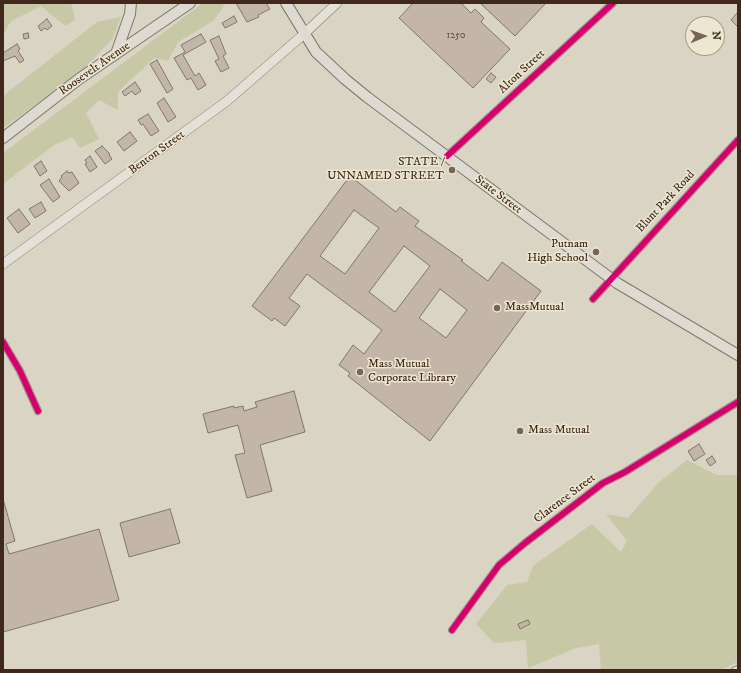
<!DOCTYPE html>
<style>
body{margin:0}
#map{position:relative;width:741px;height:673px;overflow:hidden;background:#d9d4c3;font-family:"IM FELL DW Pica",serif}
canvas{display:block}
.frame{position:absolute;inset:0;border:4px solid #40281a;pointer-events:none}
.north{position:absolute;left:685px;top:16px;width:40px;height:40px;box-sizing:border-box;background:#ede7d2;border:1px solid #a89b88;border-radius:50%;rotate:88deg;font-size:11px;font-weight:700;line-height:16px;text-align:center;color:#40281a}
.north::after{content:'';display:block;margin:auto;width:14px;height:18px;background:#766455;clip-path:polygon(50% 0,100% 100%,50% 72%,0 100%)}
</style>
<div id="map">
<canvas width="741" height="673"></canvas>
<div class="frame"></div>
<div class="north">N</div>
</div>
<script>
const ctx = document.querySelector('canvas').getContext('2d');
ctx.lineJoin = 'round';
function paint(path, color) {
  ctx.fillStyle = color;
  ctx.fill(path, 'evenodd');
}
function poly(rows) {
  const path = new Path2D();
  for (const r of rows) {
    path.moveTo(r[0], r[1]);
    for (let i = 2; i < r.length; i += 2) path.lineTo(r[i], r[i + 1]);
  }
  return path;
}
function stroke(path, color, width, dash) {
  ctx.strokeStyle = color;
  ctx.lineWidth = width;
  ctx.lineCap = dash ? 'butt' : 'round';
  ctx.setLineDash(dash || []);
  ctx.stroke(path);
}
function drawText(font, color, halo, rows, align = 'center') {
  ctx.font = font + ' "IM FELL DW Pica",serif';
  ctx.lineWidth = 3;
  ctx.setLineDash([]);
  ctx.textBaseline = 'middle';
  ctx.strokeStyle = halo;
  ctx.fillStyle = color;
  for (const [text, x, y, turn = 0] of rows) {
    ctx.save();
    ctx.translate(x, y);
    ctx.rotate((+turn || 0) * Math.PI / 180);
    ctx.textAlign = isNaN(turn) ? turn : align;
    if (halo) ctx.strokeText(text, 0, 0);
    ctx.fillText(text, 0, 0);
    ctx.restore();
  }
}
paint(poly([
 [3,3,71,3,75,20,65,26,41,6,11,21,3,34],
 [203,3,226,3,213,21,178,42,168,61,154,58,118,92,118,110,99,100,86,113,99,139,80,148,72,137,54,145,3,184,3,153],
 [121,17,113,38,84,69,3,128,3,96,97,22],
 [687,460,717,475,737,475,738,473,738,662,720,670,601,670,599,644,576,648,528,668,526,640,494,643,476,624,507,585,527,582,533,566,592,524,621,552,627,541,606,514,628,518,658,483]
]), '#c7c8a5');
const building = poly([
 [236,3,266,3,270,9,258,15,259,17,247,22,236,3],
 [413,3,461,3,471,13,475,9,484,18,481,22,510,49,473,88,399,18,413,3],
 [480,3,546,3,515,36,480,3],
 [737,13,738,13,738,27,731,20,737,13],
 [234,16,237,22,225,28,222,23,234,16],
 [47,19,52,26,47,30,45,28,41,31,38,26,47,19],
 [28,33,29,38,24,39,23,34,28,33],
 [201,34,206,42,183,55,195,76,199,73,206,85,198,90,191,78,187,80,174,58,185,52,181,45,201,34],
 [219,36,226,54,223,56,229,68,221,72,215,61,219,59,210,40,219,36],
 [17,44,20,49,18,51,24,60,20,63,15,56,3,61,3,53,17,44],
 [157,60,173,89,167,93,150,64,157,60],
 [491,73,496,77,491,83,486,79,491,73],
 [135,82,141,91,135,95,132,91,125,96,122,92,135,82],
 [164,98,176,117,168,122,157,103,164,98],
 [148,114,159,131,151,136,143,124,141,125,138,120,148,114],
 [130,132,137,141,124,151,117,142,130,132],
 [102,146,110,154,109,155,112,159,105,164,95,151,102,146],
 [90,156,97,167,90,172,85,164,87,163,85,160,90,156],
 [41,161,47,171,40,176,34,166,41,161],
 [67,171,68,173,72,172,79,183,69,191,59,181,62,177,61,176,67,171],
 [350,176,396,212,400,207,419,221,415,226,463,260,461,261,488,281,502,262,541,291,430,441,348,376,350,373,339,365,353,345,364,354,382,330,307,274,289,298,300,306,285,326,274,318,272,321,252,306,350,176],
 [354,210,379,228,345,274,320,256,354,210],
 [404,246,430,266,395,312,369,292,404,246],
 [440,289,467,310,446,338,419,318,440,289],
 [49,179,60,197,53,202,40,185,49,179],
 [41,202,46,211,35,218,29,209,41,202],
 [19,209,30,224,18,233,7,218,19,209],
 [294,391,305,432,260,445,272,491,247,498,235,455,245,453,238,425,208,433,203,414,234,406,234,408,243,406,244,411,257,407,255,402,294,391],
 [699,444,705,454,694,461,688,451,699,444],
 [712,456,716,462,710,466,706,460,712,456],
 [3,499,15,541,6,544,9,554,99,529,119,600,3,632,3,499],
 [170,509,180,543,129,557,120,523,170,509],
 [542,513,545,517,540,521,537,518,542,513],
 [528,620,530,624,520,629,518,624,528,620]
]);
paint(building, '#c3b6a8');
stroke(building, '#7e776d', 1);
const minor = poly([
 [447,156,613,3],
 [593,299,738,140],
 [3,342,20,371,38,411],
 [452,630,499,565,525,543,603,483,625,472,738,402],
 [735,670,738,669]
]);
const secondary = poly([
 [3,264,227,101,304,34,337,3]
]);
const primary = poly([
 [286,3,316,52,345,79,367,97,617,283,738,355],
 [116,54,130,14,131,3],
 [3,138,79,79,190,3]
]);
stroke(minor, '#948e83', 8);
stroke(secondary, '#7e776d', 10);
stroke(primary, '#7e776d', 12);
stroke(minor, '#e2e0d7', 6);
stroke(secondary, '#e2e0d7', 9);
stroke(primary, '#dddbd1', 10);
stroke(poly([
 [447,156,613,3],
 [593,299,738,140],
 [3,342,20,371,38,411],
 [452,630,499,565,525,543,603,483,625,472,738,402]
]), '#d6006c', 6);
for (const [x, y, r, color] of [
 [452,170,4,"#766455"],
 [596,252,4,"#766455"],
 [497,308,4,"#766455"],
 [360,372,4,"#766455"],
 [520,431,4,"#766455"]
]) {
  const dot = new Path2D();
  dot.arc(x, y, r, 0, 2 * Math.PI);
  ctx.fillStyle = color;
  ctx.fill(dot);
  stroke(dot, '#ede7d2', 1.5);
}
drawText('10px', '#614c3e', null, [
 ["1250",456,36]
]);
drawText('12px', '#40281a', '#ede7d2', [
 ["Roosevelt Avenue",95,69,-35],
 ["Alton Street",522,72,-43],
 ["Benton Street",157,153,-36],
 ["State Street",498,195,37],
 ["Blunt Park Road",666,202,-47],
 ["Clarence Street",565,499,-37]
]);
drawText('12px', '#40281a', '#ede7d2', [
 ["STATE /",444,163,"right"],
 ["UNNAMED STREET",444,177,"right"],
 ["Putnam",588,245,"right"],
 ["High School",588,259,"right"],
 ["MassMutual",505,308],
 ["Mass Mutual",368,365],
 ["Corporate Library",368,379],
 ["Mass Mutual",528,431]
], 'left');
</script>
